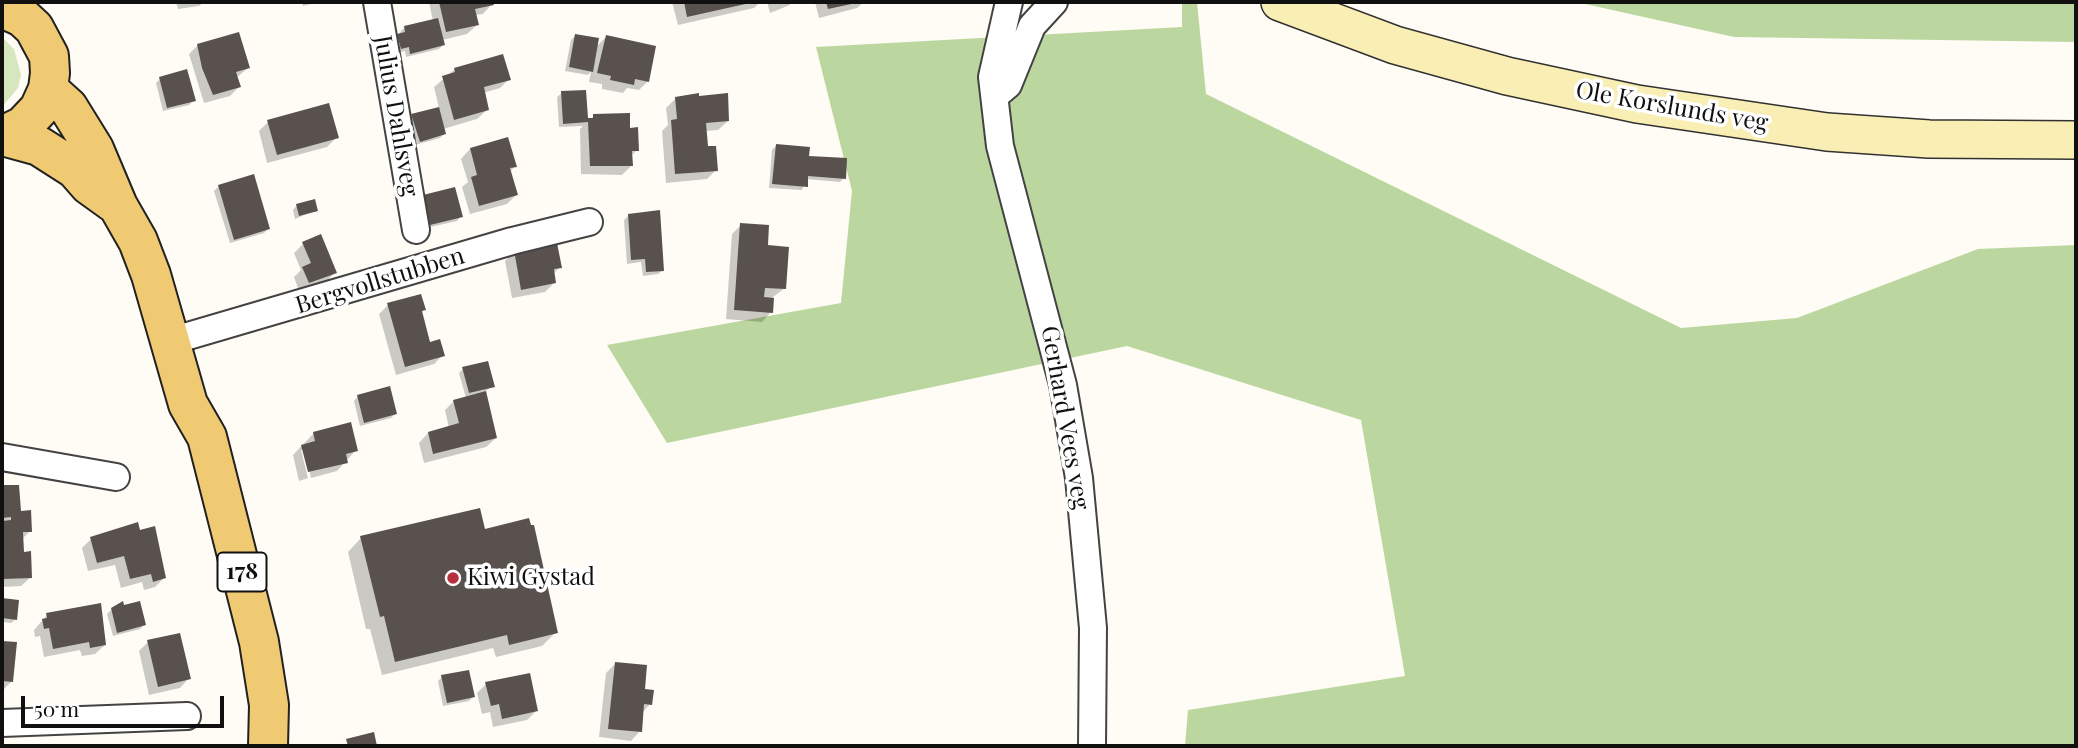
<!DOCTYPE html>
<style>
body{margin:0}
#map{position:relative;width:2078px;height:748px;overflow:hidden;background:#fefcf4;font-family:"Playfair Display",serif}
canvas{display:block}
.frame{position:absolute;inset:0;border:4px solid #101010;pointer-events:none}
.scale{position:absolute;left:21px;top:696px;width:203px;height:32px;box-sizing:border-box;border:4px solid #101010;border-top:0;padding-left:9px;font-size:21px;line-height:24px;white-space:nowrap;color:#101010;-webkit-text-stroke:5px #fff;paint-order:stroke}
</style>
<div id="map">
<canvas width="2078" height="748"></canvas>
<div class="frame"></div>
<div class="scale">50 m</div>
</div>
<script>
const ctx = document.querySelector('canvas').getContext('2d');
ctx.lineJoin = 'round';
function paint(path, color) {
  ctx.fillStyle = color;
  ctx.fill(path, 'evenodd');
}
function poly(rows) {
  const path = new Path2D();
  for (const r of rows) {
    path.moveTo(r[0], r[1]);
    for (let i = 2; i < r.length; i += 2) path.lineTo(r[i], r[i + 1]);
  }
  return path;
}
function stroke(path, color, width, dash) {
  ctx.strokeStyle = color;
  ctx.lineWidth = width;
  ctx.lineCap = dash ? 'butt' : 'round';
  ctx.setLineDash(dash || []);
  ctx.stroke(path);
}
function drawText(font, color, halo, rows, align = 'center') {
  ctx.font = font + ' "Playfair Display",serif';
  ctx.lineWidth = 7;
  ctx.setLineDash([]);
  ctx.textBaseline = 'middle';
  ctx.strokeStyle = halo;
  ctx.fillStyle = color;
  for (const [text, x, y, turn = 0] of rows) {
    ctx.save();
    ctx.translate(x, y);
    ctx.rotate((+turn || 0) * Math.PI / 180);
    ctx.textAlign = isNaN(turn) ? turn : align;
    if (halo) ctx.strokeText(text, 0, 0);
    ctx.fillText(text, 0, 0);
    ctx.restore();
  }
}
paint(poly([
 [2,37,14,49,21,75,18,88,2,107]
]), '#d6e7bf');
paint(poly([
 [1182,2,1197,2,1206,94,1681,328,1797,318,1978,249,2076,245,2076,746,1185,746,1188,710,1405,676,1361,420,1127,346,667,443,607,345,841,303,852,191,816,47,1182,27],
 [1576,2,2076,2,2076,42,1734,37]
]), '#bbd79f');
paint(poly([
 [176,2,204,2,199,6,178,9],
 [302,2,319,2,303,6],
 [429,2,491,2,492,4,483,14,475,15,477,25,467,34,442,40,443,45,439,49,406,57,405,51,397,53,393,40,404,28,433,21],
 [672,2,760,2,754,8,678,25],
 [767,2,789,2,790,5,770,13],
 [815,2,864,2,857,8,819,18],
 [575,36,596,47,606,37,648,81,639,90,627,88,623,93,602,89,602,84,589,82,591,71,588,75,565,71,571,40],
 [198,45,248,68,236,78,239,87,230,96,204,103,189,54],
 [455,69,509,79,500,88,483,93,487,110,477,119,443,129,444,134,440,138,415,145,408,120,412,116,439,108,434,87],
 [160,79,194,100,189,105,163,111,156,83],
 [584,92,586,122,594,116,628,129,637,150,630,157,631,166,622,175,581,174,580,129,583,126,559,127,557,97,562,93],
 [698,97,728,121,718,130,705,131,706,148,716,170,707,179,666,183,662,131,668,125,666,108,676,98],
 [268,122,337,137,327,147,267,163,259,131],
 [776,146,807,157,844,178,840,182,806,179,802,190,769,188,772,150],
 [470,149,515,166,510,172,516,195,507,204,470,214,462,187,468,182,461,159],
 [219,186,268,229,264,233,230,243,214,191],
 [423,197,461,216,457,221,426,228],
 [297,205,316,210,295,219,293,210],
 [629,215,663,270,658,274,643,276,641,262,627,264,624,220],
 [741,225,766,247,785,288,773,297,771,312,762,322,726,319,732,234],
 [320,237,335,272,326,282,299,291,294,277,301,270,294,253,303,244],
 [514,252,560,267,553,274,554,283,545,292,512,298,505,261],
 [388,305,424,309,420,313,429,344,443,355,434,364,396,375,379,314],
 [463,369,493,386,484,392,496,438,486,447,424,463,419,443,428,433,449,428,445,410,454,401,466,398,459,373],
 [358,396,395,414,391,418,360,426,354,401],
 [314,433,356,450,337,471,311,478,305,450,301,450,308,478,299,481,293,455],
 [18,486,19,512,30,531,21,540,22,553,31,577,21,586,2,587,2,487],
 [137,524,164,578,155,587,144,590,142,582,121,588,115,565,88,571,82,548,91,539],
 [361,538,556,632,542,646,496,657,493,648,382,675,370,629,366,629,348,552],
 [2,600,17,602,16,619,11,623,2,622],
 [112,609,144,625,140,629,113,636,107,614],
 [47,615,105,645,95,654,82,656,80,650,44,657,40,636,35,637,34,630],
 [148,642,189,678,180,688,149,695,139,651],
 [2,643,15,644,11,682,2,691],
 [615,664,643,690,650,704,642,713,640,731,631,741,599,737,606,673],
 [442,677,473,697,469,701,443,706,438,681],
 [486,684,536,711,527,720,493,727,490,712,482,714,477,693]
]), '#0003');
paint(poly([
 [439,2,493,2,494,5,475,9,479,25,446,32],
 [684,2,750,2,750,3,687,17],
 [826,2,856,2,856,3,828,9],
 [438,18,445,45,410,54,409,47,401,49,397,34,405,32,404,26],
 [239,32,250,68,236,72,241,87,213,95,202,68,197,44],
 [575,34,599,38,593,72,569,67],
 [606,35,656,46,649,82,635,79,634,85,610,80,611,76,597,73],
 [503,54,511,80,484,87,489,110,454,120,442,76,455,72,454,68],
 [187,69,196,101,167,108,159,77],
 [586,90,588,118,593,118,593,114,630,113,630,128,638,127,639,151,632,151,633,166,590,166,588,122,563,124,561,91],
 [699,93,699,96,728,93,729,121,706,123,708,146,716,146,718,171,675,174,671,120,677,119,675,97],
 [329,103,339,138,277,155,267,120],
 [439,107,446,134,420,142,411,114],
 [508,137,517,167,510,168,518,195,479,206,471,177,477,175,470,148],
 [776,144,810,147,809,156,847,158,846,179,808,176,808,187,772,184],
 [254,174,270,229,234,240,218,185],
 [455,187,463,217,430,225,423,195],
 [315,199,318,211,299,216,296,204],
 [660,210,664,271,646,272,645,259,631,260,628,214],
 [740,223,769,225,768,245,789,247,786,289,765,288,764,297,774,298,773,313,734,310],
 [321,234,337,273,309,283,302,267,311,263,302,242],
 [557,243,562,268,554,269,556,283,521,290,514,250],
 [421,294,426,310,422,311,430,342,440,339,445,356,405,367,387,303],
 [488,361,495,387,469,393,462,367],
 [390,386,397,414,364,423,357,395],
 [486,391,497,438,433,454,428,432,459,423,453,400],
 [351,422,358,451,346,454,348,463,308,472,301,445,315,441,313,432],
 [2,485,19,485,21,511,31,510,32,532,23,532,24,552,31,551,32,578,2,579,2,521,11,520,11,517,2,518],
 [480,508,485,529,529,518,531,525,534,525,558,633,509,645,507,635,395,662,384,616,380,617,360,536],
 [138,522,140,530,155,526,166,578,153,582,151,574,130,579,124,556,97,563,90,537],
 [2,598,19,600,17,620,2,618],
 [123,601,124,605,140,601,146,625,117,633,111,608],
 [101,603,106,645,90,648,89,642,53,649,49,628,44,629,42,619,47,618,46,613],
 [180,633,191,679,158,687,147,640],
 [2,641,17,642,13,682,2,681],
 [615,662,647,665,645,689,654,690,652,705,644,704,642,732,608,729],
 [469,670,475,697,447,703,441,675],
 [530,673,538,711,502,719,499,704,491,706,485,682],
 [374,732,377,746,348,746,346,739]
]), '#58514d');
const street = poly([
 [377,2,416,230],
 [1009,2,992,77,1000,146,1063,385,1079,478,1093,628,1092,746],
 [996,95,1008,85,1032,26,1054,2],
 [171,341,512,241,589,222],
 [2,457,116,477],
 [2,723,187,716]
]);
const secondary = poly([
 [1280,2,1395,45,1507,76,1637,104,1827,132,1929,139,2076,140]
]);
const primary = poly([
 [2,8,22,17,34,28,49,56,50,73,48,89,39,109,23,126,2,136],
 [48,89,68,107,94,149,118,206,138,241,151,275,188,404,207,437,259,642,269,705,268,746],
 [3,136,39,146,75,169,89,185,114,203]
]);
stroke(street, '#434343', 30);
stroke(secondary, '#323232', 40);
stroke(primary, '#212121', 42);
stroke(street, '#fff', 26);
stroke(secondary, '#f9eeb3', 37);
stroke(primary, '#efca73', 38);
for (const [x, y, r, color] of [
 [453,578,7,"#b7303e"]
]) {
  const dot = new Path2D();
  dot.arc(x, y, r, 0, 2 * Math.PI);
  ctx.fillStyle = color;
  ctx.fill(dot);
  stroke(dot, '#fff', 2.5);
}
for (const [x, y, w] of [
 [242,572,49]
]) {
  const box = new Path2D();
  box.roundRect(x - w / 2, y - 19.5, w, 39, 5);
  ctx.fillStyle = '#fff';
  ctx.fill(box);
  stroke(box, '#101010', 2);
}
drawText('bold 23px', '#101010', null, [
 ["178",242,572]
]);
drawText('24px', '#101010', '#fff', [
 ["Ole Korslunds veg",1672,107,10],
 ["Julius Dahlsveg",396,116,80],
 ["Bergvollstubben",380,281,-17],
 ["Gerhard Vees veg",1065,418,80]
]);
drawText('24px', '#101010', '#fff', [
 ["Kiwi Gystad",467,578]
], 'left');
</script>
